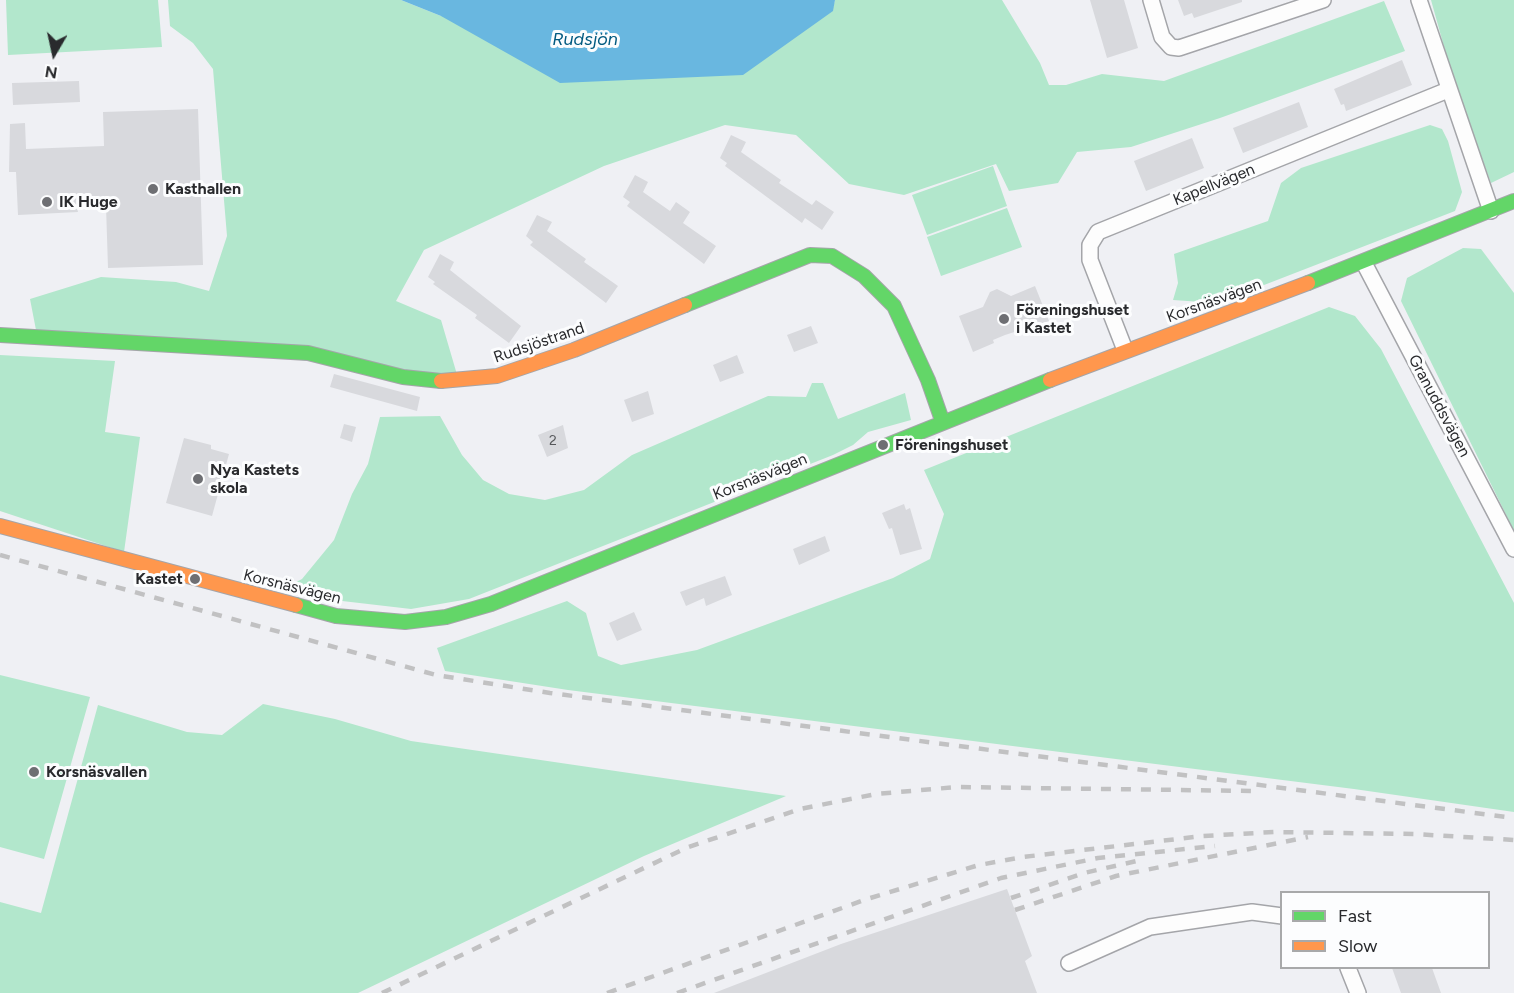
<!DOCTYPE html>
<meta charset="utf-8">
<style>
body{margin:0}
#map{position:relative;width:1514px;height:993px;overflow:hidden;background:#eff0f4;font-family:Figtree,sans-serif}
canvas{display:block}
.legend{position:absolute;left:1280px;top:891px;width:210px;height:78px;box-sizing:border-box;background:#fcfdfe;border:2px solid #a8a9aa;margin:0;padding:8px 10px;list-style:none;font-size:18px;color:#292a2d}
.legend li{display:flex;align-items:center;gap:12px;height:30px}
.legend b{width:30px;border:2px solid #a8a9aa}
.north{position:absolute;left:24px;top:24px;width:60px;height:60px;-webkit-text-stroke:4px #fcfdfe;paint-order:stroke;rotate:189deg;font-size:16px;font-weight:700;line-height:24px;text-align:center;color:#292a2d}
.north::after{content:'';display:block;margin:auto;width:21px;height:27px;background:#292a2d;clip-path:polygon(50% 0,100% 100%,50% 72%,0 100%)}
</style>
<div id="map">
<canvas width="1514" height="993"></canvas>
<ul class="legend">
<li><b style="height:8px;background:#63d668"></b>Fast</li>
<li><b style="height:8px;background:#ff974d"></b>Slow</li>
</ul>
<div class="north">N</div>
</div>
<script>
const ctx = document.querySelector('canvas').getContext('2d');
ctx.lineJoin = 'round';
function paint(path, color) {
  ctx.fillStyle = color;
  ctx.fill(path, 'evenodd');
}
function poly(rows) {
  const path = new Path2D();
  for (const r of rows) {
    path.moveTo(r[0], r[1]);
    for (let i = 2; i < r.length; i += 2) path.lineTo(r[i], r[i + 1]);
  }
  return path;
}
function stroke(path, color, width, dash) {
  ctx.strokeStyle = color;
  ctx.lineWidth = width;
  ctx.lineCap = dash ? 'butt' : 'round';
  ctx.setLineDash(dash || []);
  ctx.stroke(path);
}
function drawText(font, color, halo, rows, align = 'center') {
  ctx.font = font + ' Figtree,sans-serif';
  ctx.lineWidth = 6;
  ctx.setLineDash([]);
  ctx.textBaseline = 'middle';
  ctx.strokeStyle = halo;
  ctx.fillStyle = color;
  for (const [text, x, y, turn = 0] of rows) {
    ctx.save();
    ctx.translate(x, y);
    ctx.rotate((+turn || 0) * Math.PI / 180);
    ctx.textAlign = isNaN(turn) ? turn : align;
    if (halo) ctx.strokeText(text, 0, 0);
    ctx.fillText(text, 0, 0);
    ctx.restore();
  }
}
paint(poly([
 [6,0,158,0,162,47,8,55],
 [168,0,401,0,441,16,832,11,835,0,1002,0,1040,63,1049,85,1066,85,1102,74,1164,81,1384,1,1405,51,1220,118,1131,147,1077,152,1058,183,1009,191,996,164,904,195,849,184,796,135,725,125,604,166,424,250,396,301,441,320,458,378,36,330,30,299,101,277,176,282,209,291,227,236,213,69,193,43,170,26],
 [1431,0,1514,0,1514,172,1491,183,1455,86],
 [1430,125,1442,129,1448,141,1462,192,1455,211,1246,292,1202,302,1173,300,1178,283,1174,254,1268,221,1281,183,1301,168],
 [993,166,1007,206,927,235,912,195],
 [1007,208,1022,247,941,276,927,237],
 [1463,248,1481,249,1514,293,1514,531,1401,301,1407,278],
 [1329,307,1355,316,1381,349,1514,603,1514,812,1354,789,568,690,445,671,437,648,567,601,586,613,598,656,621,665,697,650,893,578,930,559,944,514,924,470],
 [0,355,115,361,105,432,140,437,124,552,0,511],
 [812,383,823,383,838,419,905,393,911,420,868,432,853,445,833,455,469,599,411,609,325,599,281,590,302,579,334,540,352,494,368,464,380,417,440,416,462,455,483,480,509,494,545,500,584,490,632,455,768,396,806,397],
 [0,675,90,697,44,859,0,847],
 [263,704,335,719,411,741,786,796,644,856,358,993,0,993,0,902,41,913,98,705,187,732,222,735]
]), '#b2e7cc');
paint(poly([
 [401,0,835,0,833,11,743,75,560,83,441,16]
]), '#69b7e0');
paint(poly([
 [1090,0,1124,0,1138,48,1107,58],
 [1178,0,1242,0,1242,2,1194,18,1192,13,1184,16],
 [1402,60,1412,85,1346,111,1344,104,1341,105,1334,89],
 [79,81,80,102,13,105,12,83],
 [1299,102,1308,127,1243,153,1233,128],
 [198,109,203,265,108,268,106,206,77,208,78,212,18,215,16,172,9,172,10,124,25,123,26,149,104,146,103,112],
 [731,135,746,142,741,152,781,180,779,183,812,205,816,200,834,212,822,230,805,218,802,223,725,166,727,163,720,158],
 [1192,138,1204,168,1146,191,1134,161],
 [635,175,648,182,643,192,670,211,676,202,690,212,683,223,716,246,704,264,627,206,630,202,623,197],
 [537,215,552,222,547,231,586,259,584,262,618,286,606,303,530,245,533,242,526,236],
 [440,254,454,262,450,270,521,326,509,343,475,318,477,315,433,284,435,282,428,277],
 [1035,286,1049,321,1005,335,993,340,994,343,973,352,959,316,983,307,990,292,997,289,1011,296],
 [811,326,818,343,794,352,787,335],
 [737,355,744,373,720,382,713,365],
 [334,374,420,397,417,411,330,387],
 [648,391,654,414,632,422,624,400],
 [344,424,356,427,352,442,340,438],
 [563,425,568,448,547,457,538,435],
 [184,438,211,445,211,449,229,454,212,516,166,503],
 [904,504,906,510,910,508,922,549,900,555,892,528,889,529,882,513],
 [825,536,830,551,799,565,793,549],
 [725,576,732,595,706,606,704,598,686,606,680,592],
 [634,612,642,630,617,641,609,623],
 [1007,889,1032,956,1025,961,1037,993,714,993,841,944],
 [1392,968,1432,968,1441,993,1401,993]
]), '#d8d9dd');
const street = poly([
 [1151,0,1162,37,1171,47,1179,48,1323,0],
 [1419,0,1491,211],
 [1364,263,1514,549],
 [1125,350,1090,260,1090,245,1098,232,1448,90],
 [1069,963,1150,927,1252,912,1282,916],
 [1348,968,1358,993]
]);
const fast = poly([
 [1308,283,1514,201],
 [685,305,810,255,832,256,864,276,894,306,928,380,943,423],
 [0,335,308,353,403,377,441,381],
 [296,605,336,616,405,622,446,617,491,604,1050,380]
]);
const slow = poly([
 [1050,380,1308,283],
 [441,381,497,376,574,350,685,305],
 [0,526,296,605]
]);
stroke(street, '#a4a5a9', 18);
stroke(fast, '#a4a5a9', 16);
stroke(slow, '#a4a5a9', 16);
stroke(street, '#fdfdfd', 15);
stroke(fast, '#63d668', 14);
stroke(slow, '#ff974d', 14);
stroke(poly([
 [0,555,436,675,550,693,1514,818],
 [1011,898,1084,873,1141,860],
 [1015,910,1116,876,1308,837],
 [382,993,686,848,800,809,876,794,957,787,1255,791],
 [607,993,867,899,979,865,1023,857,1203,836,1274,832,1414,834,1514,840],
 [677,993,1001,878,1098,858,1215,846]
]), '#c1c1c2', 4.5, [10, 10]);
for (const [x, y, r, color] of [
 [153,189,6,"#6e6f73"],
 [47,202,6,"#6e6f73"],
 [1004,319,6,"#6e6f73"],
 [883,445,6,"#6e6f73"],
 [198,479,6,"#6e6f73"],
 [195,579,6,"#6e6f73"],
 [34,772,6,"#6e6f73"]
]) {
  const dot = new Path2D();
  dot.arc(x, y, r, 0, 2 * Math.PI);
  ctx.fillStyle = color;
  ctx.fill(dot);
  stroke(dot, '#fcfdfe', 2);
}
drawText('14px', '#56585b', null, [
 ["2",553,441]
]);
drawText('16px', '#292a2d', '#fcfdfe', [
 ["Kapellvägen",1214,185,-22],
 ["Korsnäsvägen",1214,301,-20],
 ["Rudsjöstrand",539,343,-19],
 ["Granuddsvägen",1439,406,62],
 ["Korsnäsvägen",760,477,-22],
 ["Korsnäsvägen",292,587,14]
]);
drawText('bold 16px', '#292a2d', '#fcfdfe', [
 ["Kasthallen",165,189],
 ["IK Huge",59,202],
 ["Föreningshuset",1016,310],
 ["i Kastet",1016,328],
 ["Föreningshuset",895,445],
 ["Nya Kastets",210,470],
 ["skola",210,488],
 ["Kastet",183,579,"right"],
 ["Korsnäsvallen",46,772]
], 'left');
drawText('italic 18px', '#025a80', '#fcfdfe', [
 ["Rudsjön",585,40]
]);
</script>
